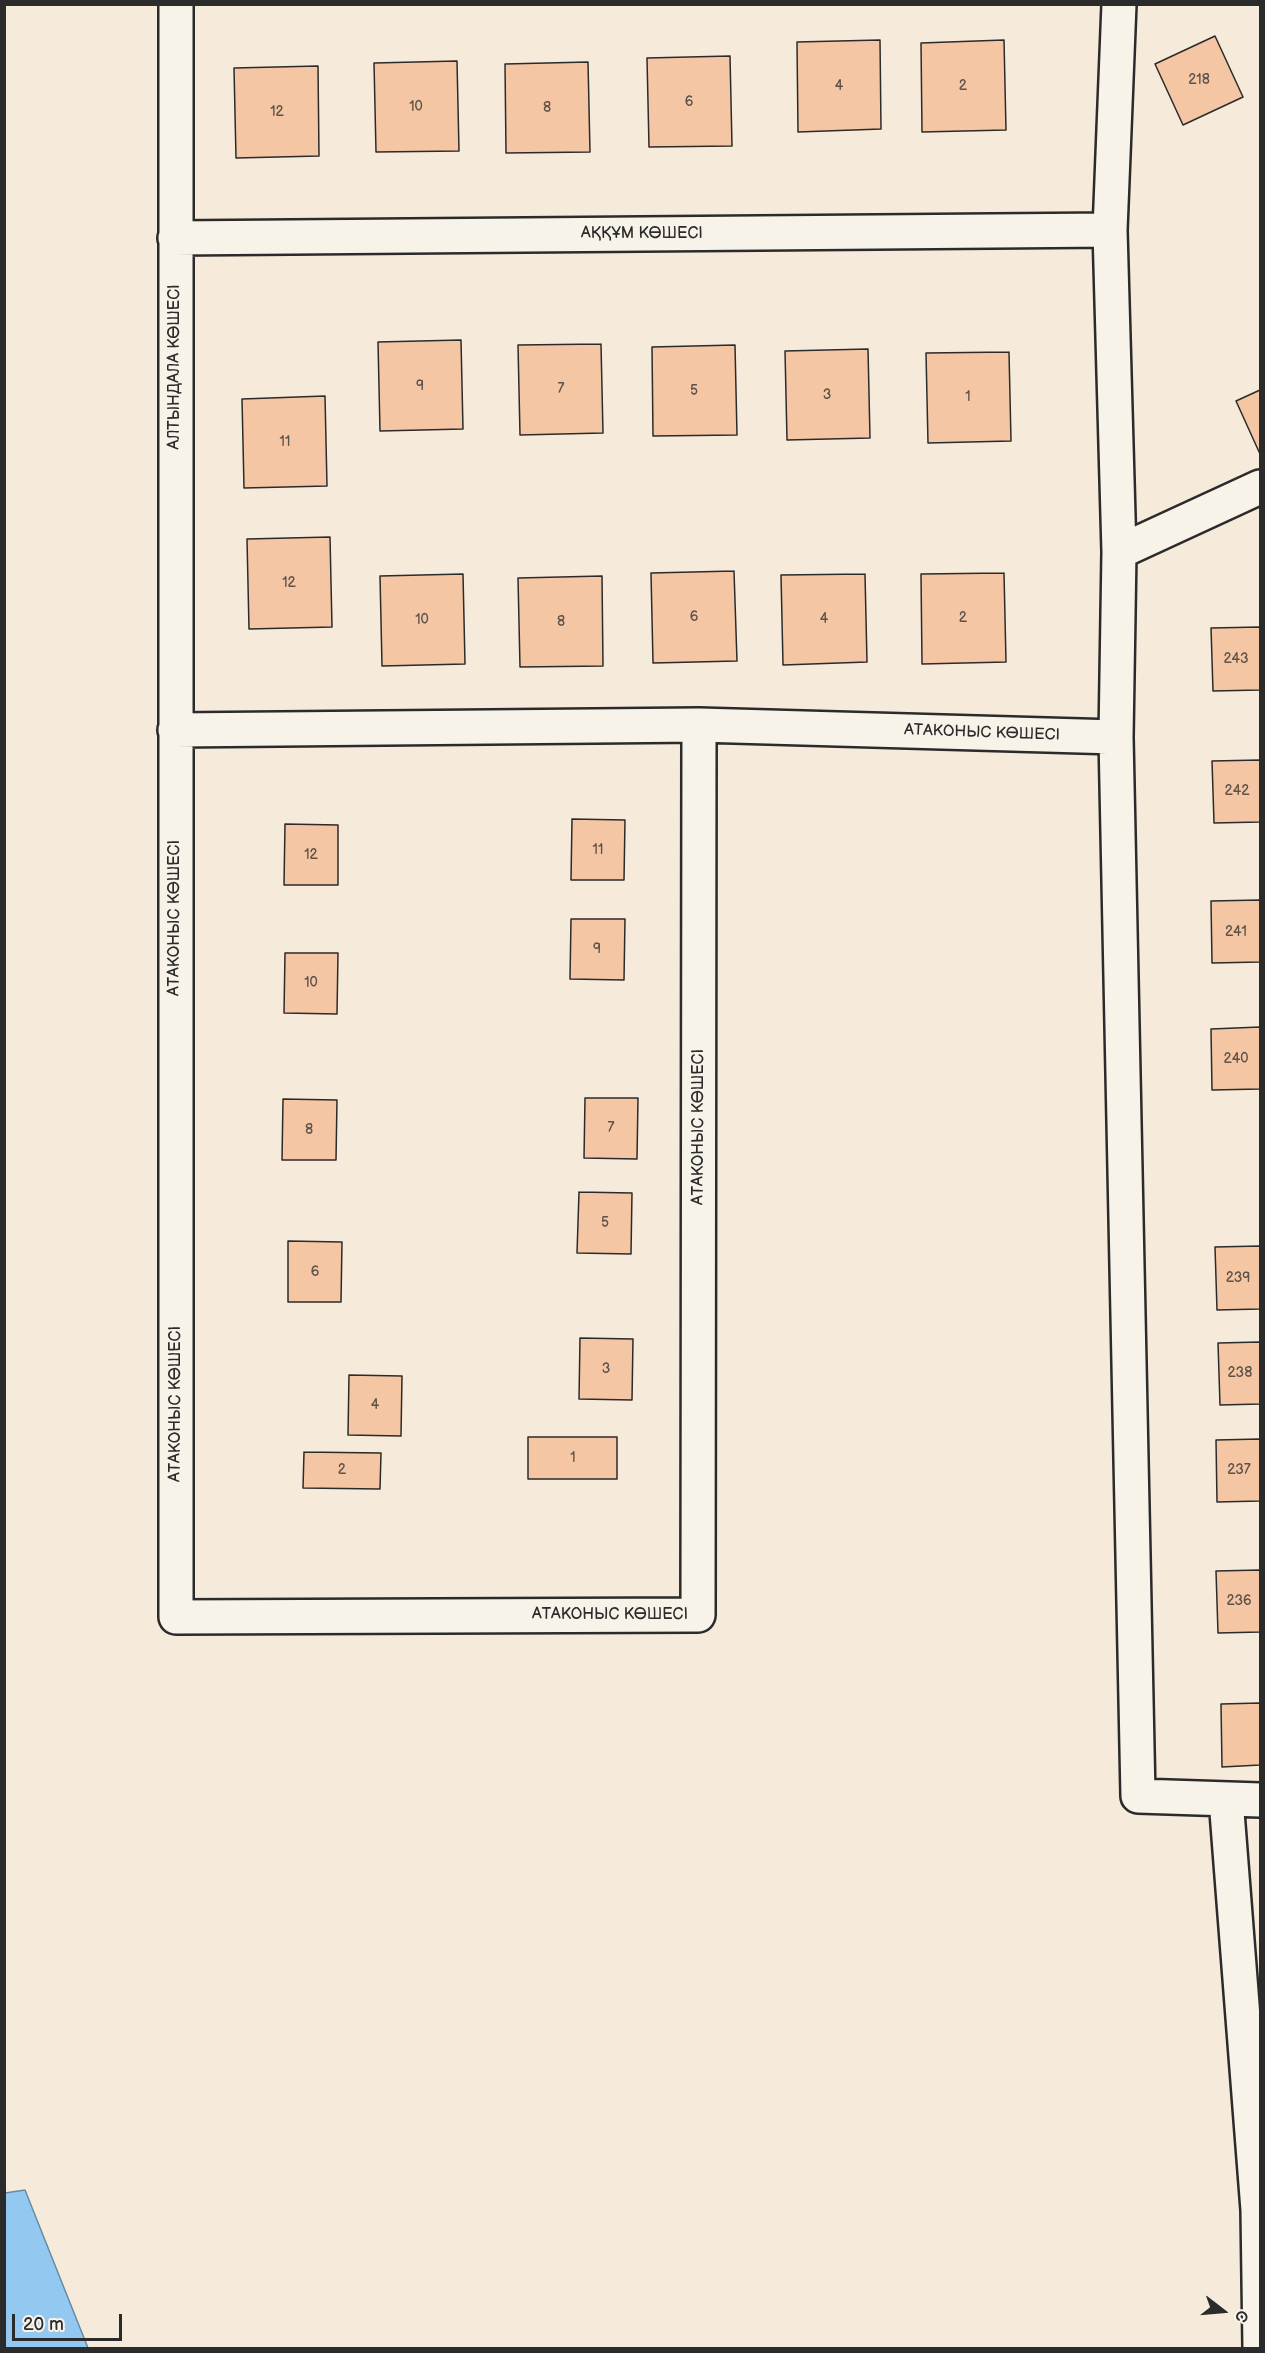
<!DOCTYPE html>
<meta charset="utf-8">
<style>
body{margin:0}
#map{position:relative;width:1265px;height:2353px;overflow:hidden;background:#f6eada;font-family:"Balsamiq Sans",sans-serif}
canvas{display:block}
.frame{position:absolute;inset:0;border:6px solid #2b2b2b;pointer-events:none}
.north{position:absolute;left:1193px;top:2281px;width:60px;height:60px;-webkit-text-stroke:4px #f7f3e8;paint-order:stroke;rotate:106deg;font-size:16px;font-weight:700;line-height:24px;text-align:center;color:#2b2b2b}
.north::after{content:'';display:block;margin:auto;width:21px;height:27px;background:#2b2b2b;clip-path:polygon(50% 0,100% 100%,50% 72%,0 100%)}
.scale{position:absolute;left:12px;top:2314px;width:110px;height:27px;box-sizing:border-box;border:3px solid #2b2b2b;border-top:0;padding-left:8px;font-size:18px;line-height:21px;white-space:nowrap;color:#2b2b2b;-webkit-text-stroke:4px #f7f3e8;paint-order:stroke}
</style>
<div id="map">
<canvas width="1265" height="2353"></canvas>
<div class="frame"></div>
<div class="north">С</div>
<div class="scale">20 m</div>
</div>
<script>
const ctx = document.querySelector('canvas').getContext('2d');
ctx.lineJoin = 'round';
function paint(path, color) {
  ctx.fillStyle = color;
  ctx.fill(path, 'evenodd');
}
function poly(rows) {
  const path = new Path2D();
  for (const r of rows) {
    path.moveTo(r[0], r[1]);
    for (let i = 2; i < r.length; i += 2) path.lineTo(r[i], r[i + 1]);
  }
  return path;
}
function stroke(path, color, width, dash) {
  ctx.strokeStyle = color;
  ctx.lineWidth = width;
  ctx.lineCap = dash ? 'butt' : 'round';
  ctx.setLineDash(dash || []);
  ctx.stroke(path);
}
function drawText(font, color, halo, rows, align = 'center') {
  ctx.font = font + ' "Balsamiq Sans",sans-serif';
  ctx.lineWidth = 4.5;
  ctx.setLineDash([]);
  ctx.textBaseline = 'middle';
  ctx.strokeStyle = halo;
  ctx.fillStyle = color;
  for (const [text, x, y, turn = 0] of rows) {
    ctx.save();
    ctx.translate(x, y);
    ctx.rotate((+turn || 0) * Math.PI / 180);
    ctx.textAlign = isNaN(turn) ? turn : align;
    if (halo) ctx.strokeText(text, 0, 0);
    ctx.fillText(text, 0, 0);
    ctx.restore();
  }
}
const water = poly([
 [25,2190,88,2348,5,2348,5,2193,25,2190]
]);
paint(water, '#93c9f1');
stroke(water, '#698aa2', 1.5);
const building = poly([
 [1215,36,1243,97,1183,125,1155,64,1215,36],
 [880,40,881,129,798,132,797,42,880,40],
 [1004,40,1006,130,922,132,921,43,1004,40],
 [730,56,732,146,649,147,647,58,730,56],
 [457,61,459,151,376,152,374,63,457,61],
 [588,62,590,152,506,153,505,64,588,62],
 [318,66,319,156,236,158,234,68,318,66],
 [461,340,463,429,380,431,378,342,461,340],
 [601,344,603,433,520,435,518,345,601,344],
 [735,345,737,435,653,436,652,347,735,345],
 [868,349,870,438,787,440,785,351,868,349],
 [1009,352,1011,441,928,443,926,353,1009,352],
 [1260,390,1260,454,1236,401,1260,390],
 [325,396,327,486,244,488,242,399,325,396],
 [330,537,332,627,249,629,247,539,330,537],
 [734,571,737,661,653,663,651,573,734,571],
 [1004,573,1006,662,922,664,921,574,1004,573],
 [463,574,465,664,382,666,380,576,463,574],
 [865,574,867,662,783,665,781,575,865,574],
 [602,576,603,666,520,667,518,578,602,576],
 [1260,627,1260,690,1213,691,1211,628,1260,627],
 [1260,760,1260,822,1214,823,1212,761,1260,760],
 [572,819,625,820,624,880,571,880,572,819],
 [285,824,338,825,338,885,284,885,285,824],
 [1260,900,1260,962,1212,963,1211,901,1260,900],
 [571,919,625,919,624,980,570,979,571,919],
 [285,953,338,953,337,1014,284,1013,285,953],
 [1260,1027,1260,1089,1212,1090,1211,1029,1260,1027],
 [585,1098,638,1098,637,1159,584,1158,585,1098],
 [283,1099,337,1100,336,1160,282,1160,283,1099],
 [579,1192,632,1193,631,1254,577,1253,579,1192],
 [288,1241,342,1242,341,1302,288,1302,288,1241],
 [1260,1246,1260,1309,1217,1310,1215,1247,1260,1246],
 [580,1338,633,1339,632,1400,579,1399,580,1338],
 [1260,1342,1260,1404,1220,1405,1218,1343,1260,1342],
 [349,1375,402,1376,401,1436,348,1435,349,1375],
 [528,1437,617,1437,617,1479,528,1479,528,1437],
 [1260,1439,1260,1501,1217,1502,1216,1440,1260,1439],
 [304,1452,381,1453,380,1489,303,1488,304,1452],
 [1260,1570,1260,1632,1218,1633,1216,1571,1260,1570],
 [1260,1703,1260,1765,1222,1767,1221,1704,1260,1703]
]);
paint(building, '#f4c6a3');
stroke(building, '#2b2b2b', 1.5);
const minor = poly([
 [176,4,176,1617,698,1615,699,725,1116,737],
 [1119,4,1110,230,1119,552,1116,737,1138,1796,1260,1800],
 [175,238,1110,230],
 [1119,552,1260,487],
 [175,730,699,725],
 [1226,1799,1258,2210,1260,2348]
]);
stroke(minor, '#2b2b2b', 38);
stroke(minor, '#f7f3e8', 33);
drawText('14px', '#5d5249', null, [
 ["218",1199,80],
 ["4",839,86],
 ["2",963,86],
 ["6",689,102],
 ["10",416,107],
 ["8",547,108],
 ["12",277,112],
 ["9",420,386],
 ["7",561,389],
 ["5",694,391],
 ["3",827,395],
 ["1",968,397],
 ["11",285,442],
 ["12",289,583],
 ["6",694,617],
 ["2",963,618],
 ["4",824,619],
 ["10",422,620],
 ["8",561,622],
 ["243",1236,659],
 ["242",1237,791],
 ["11",598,850],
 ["12",311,855],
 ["241",1236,932],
 ["9",597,949],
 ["10",311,983],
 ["240",1236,1059],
 ["7",611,1128],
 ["8",309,1130],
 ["5",605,1223],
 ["6",315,1272],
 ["239",1238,1278],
 ["3",606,1369],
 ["238",1240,1373],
 ["4",375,1405],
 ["1",573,1458],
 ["2",342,1470],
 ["237",1239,1470],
 ["236",1239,1601]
]);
drawText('16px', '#2b2b2b', '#f7f3e8', [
 ["АҚҚҰМ КӨШЕСІ",642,234],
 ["АЛТЫНДАЛА КӨШЕСІ",175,367,-90],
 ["АТАКОНЫС КӨШЕСІ",982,733,2],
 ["АТАКОНЫС КӨШЕСІ",175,918,-90],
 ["АТАКОНЫС КӨШЕСІ",699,1127,-90],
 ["АТАКОНЫС КӨШЕСІ",176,1404,-90],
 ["АТАКОНЫС КӨШЕСІ",610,1615]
]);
</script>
